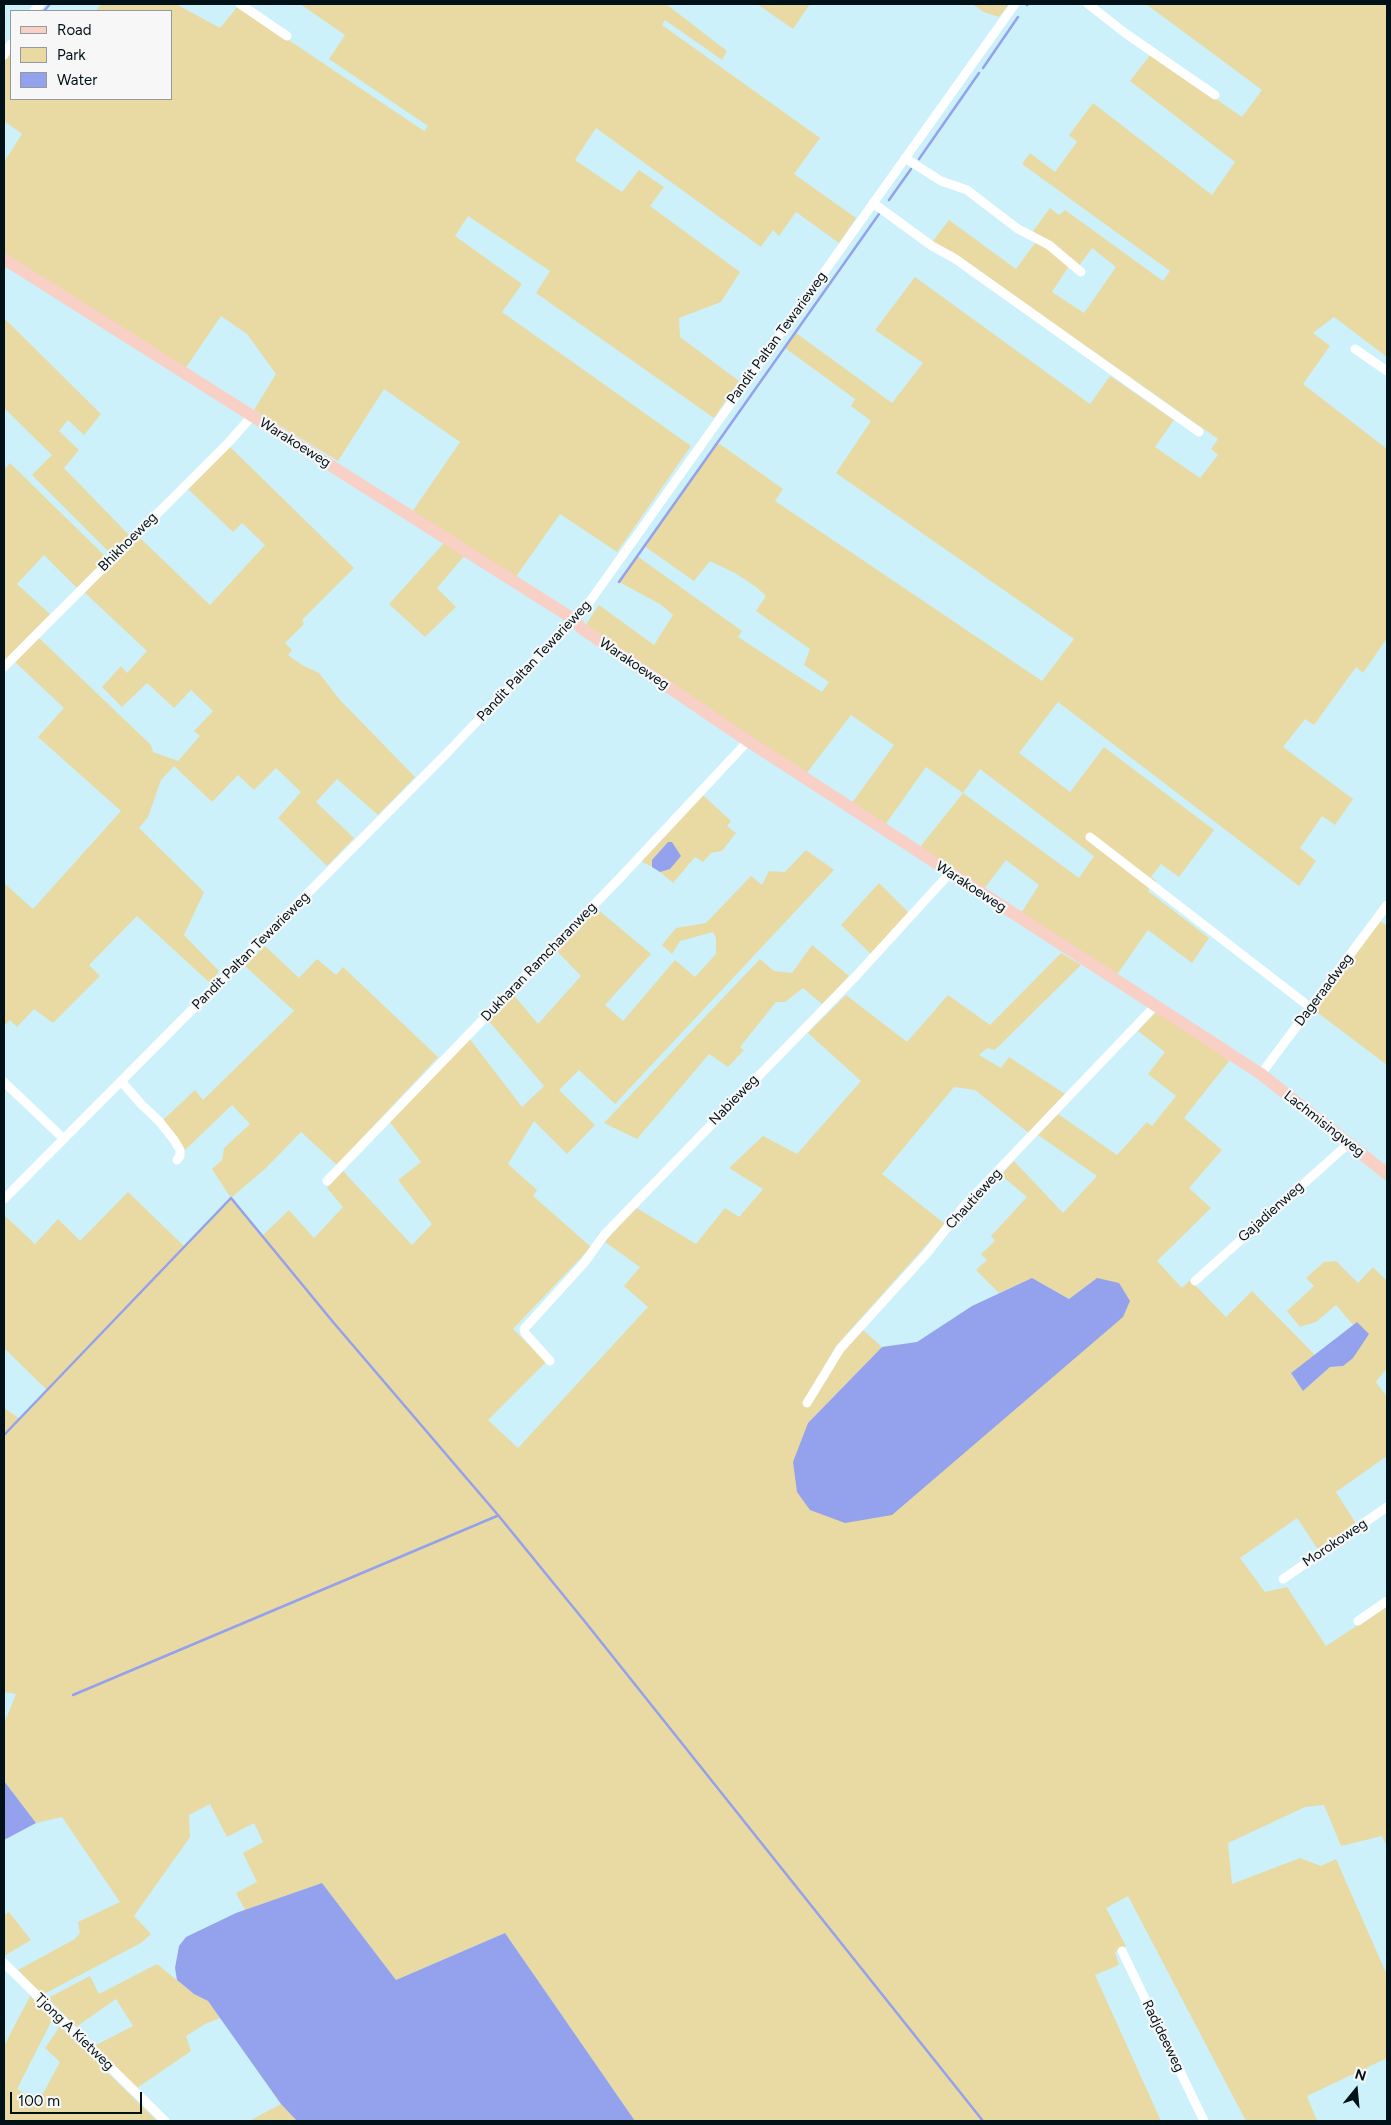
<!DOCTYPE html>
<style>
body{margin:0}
#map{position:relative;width:1391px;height:2125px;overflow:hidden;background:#ccf1fb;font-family:Figtree,sans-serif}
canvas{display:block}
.frame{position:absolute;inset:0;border:5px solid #001217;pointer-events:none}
.legend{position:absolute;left:10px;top:10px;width:162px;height:90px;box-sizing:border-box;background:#f7f7f7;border:1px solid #949b9d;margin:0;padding:6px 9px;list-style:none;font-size:15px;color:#001217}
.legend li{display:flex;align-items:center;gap:10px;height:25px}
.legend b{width:25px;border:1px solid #949b9d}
.north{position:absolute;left:1331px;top:2065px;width:50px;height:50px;-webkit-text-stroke:4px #f7f7f7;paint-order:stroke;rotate:17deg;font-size:14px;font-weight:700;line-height:20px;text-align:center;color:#001217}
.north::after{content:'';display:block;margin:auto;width:18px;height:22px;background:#001217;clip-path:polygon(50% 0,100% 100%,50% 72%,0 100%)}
.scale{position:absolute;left:10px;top:2092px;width:132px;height:22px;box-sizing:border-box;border:2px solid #001217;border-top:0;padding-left:6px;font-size:15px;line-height:18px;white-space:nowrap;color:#001217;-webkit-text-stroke:4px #f7f7f7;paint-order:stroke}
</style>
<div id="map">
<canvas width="1391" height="2125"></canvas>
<div class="frame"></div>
<ul class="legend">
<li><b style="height:6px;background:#f8d0c6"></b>Road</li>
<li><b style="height:14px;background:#e8daa2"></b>Park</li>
<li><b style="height:14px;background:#94a1ec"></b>Water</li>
</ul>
<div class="north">N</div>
<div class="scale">100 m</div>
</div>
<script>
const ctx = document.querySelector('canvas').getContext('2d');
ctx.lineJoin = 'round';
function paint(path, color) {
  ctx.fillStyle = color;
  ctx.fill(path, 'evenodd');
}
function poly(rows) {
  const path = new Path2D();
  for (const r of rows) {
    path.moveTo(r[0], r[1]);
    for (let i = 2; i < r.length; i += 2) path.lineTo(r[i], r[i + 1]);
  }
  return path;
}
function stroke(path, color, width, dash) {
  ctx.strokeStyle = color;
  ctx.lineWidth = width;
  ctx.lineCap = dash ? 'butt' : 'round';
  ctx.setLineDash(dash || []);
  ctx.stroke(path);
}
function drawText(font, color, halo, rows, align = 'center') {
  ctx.font = font + ' Figtree,sans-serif';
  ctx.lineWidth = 4.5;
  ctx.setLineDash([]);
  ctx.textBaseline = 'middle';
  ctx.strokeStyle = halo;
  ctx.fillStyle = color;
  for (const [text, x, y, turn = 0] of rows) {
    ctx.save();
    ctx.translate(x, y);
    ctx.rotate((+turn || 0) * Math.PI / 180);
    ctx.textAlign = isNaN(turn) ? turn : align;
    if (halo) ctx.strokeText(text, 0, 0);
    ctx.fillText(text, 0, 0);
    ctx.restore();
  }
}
paint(poly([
 [101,4,176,4,220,28,238,6,424,131,428,126,329,59,345,35,300,4,666,4,727,51,722,60,665,20,662,25,820,138,794,174,856,218,839,243,796,212,779,236,773,230,761,247,596,128,575,160,622,192,639,170,664,187,650,206,740,272,721,302,679,318,680,337,739,381,714,418,536,293,550,271,468,216,455,236,522,284,502,312,691,446,617,552,560,514,515,578,412,512,460,442,384,389,338,461,254,410,276,374,247,334,221,316,185,369,4,254,4,162,22,134,4,121,4,62,11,51,11,99,171,99,171,11,96,11],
 [757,4,810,4,793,29],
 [972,4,1009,4,999,17,984,12],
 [1146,4,1387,4,1387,357,1334,317,1313,333,1330,346,1303,384,1387,449,1387,638,1363,673,1356,667,1314,725,1305,719,1283,747,1353,799,1335,825,1322,816,1300,848,1316,861,1299,886,1058,702,1019,753,1070,792,1104,747,1214,830,1179,877,1161,864,1151,877,1156,881,1148,891,1209,938,1192,963,1148,930,1116,976,1021,913,1039,885,1006,860,984,889,920,847,963,793,926,767,885,825,852,803,894,745,851,715,806,774,589,630,587,623,599,605,654,645,673,615,660,604,619,582,637,556,742,631,738,637,822,692,829,682,804,665,810,649,756,611,766,596,756,587,735,573,710,561,694,581,644,546,717,442,783,489,775,501,1042,681,1074,639,836,473,871,421,851,406,855,399,785,348,796,333,892,403,923,363,875,330,915,277,1090,404,1110,376,1174,420,1155,447,1200,478,1218,455,1211,449,1218,439,955,254,932,242,949,220,1016,269,1035,243,1044,247,1069,266,1052,292,1084,313,1116,267,1092,248,1079,266,1033,231,1050,208,1059,215,1065,210,1163,281,1170,271,1022,164,1030,153,1055,172,1077,142,1069,135,1093,103,1212,195,1235,162,1130,81,1151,54,1242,117,1262,90],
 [980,769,1094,856,1079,878,963,793],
 [4,318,101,414,84,435,68,420,59,431,79,450,64,468,129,535,111,554,32,475,52,455,4,408],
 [229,446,354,568,302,620,304,624,285,643,292,650,288,655,302,665,319,673,340,700,415,777,378,815,337,779,316,802,354,838,327,866,278,818,301,792,276,768,254,790,238,775,212,802,174,766,161,780,148,817,139,828,204,892,184,935,219,971,210,983,137,916,89,965,100,976,53,1023,34,1009,17,1027,10,1020,4,1026,4,883,33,909,121,811,38,737,64,708,15,662,38,637,151,745,153,752,178,761,200,736,194,731,213,711,191,690,174,708,147,683,122,707,102,687,121,666,127,673,147,651,83,591,139,537,210,605,265,545,242,523,233,532,188,489],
 [10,463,107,558,77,588,44,555,17,584,50,614,4,661,4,470],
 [444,543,465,555,437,588,456,607,425,637,389,604],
 [703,795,731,821,727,826,736,833,722,851,711,853,703,862,695,857,673,883,660,872,670,869,668,842,652,860,652,867,641,861],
 [806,850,834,870,615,1104,579,1070,559,1090,595,1125,567,1154,534,1121,508,1164,537,1190,533,1196,591,1247,513,1329,546,1362,488,1420,518,1448,648,1307,624,1286,640,1267,605,1242,635,1207,696,1244,725,1208,739,1217,763,1189,729,1168,763,1136,797,1154,861,1081,808,1033,846,995,907,1042,948,995,990,1025,1061,953,1081,965,995,1050,987,1048,979,1055,1001,1068,1009,1057,1065,1094,1030,1134,975,1090,954,1087,882,1174,945,1224,836,1346,803,1403,842,1350,862,1329,882,1347,808,1423,810,1510,1097,1278,1069,1299,1032,1278,999,1293,976,1270,987,1260,981,1254,995,1241,991,1236,1027,1197,1001,1175,1014,1161,1063,1213,1097,1176,1038,1135,1058,1114,1117,1155,1147,1122,1152,1126,1176,1096,1148,1074,1165,1052,1138,1031,1156,1012,1230,1060,1184,1118,1222,1150,1189,1188,1211,1208,1157,1261,1182,1288,1190,1280,1226,1317,1252,1291,1315,1355,1291,1373,1303,1391,1330,1367,1343,1366,1357,1323,1353,1325,1336,1305,1316,1322,1300,1327,1287,1311,1314,1286,1306,1278,1324,1262,1336,1261,1358,1283,1373,1267,1387,1281,1387,1368,1376,1382,1387,1397,1387,1456,1336,1492,1357,1525,1319,1551,1297,1518,1240,1558,1265,1592,1287,1587,1326,1646,1387,1606,1387,1847,1382,1836,1341,1846,1324,1805,1305,1807,1228,1843,1232,1884,1300,1858,1321,1866,1336,1859,1387,1975,1387,2058,1307,2096,1317,2121,1246,2121,1128,1896,1106,1908,1126,1946,1115,1952,1119,1965,1095,1975,1161,2121,635,2121,505,1933,396,1980,322,1883,245,1910,236,1893,257,1882,243,1853,263,1842,254,1823,227,1837,210,1804,189,1815,190,1837,134,1916,151,1934,141,1943,42,1995,18,1970,75,1939,80,1933,78,1922,120,1902,62,1817,36,1823,4,1781,4,1721,6,1719,16,1694,4,1692,4,1408,20,1419,47,1390,4,1348,4,1215,35,1244,58,1219,80,1241,128,1192,185,1247,231,1198,212,1169,222,1160,224,1148,250,1124,232,1105,185,1150,163,1120,195,1090,203,1100,294,1011,245,966,265,946,299,978,317,959,336,975,343,967,438,1057,337,1165,301,1132,267,1167,231,1198,262,1236,289,1210,314,1238,343,1207,327,1188,343,1171,412,1245,432,1224,398,1180,421,1162,389,1121,469,1038,522,1107,544,1086,488,1020,513,994,538,1024,581,976,556,950,596,908,651,954,605,1005,623,1021,675,960,695,977,716,954,716,938,713,932,680,941,672,954,662,945,676,928,706,923,751,876,762,885,769,871,785,872],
 [879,883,909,913,871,954,841,925],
 [1380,921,1387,926,1387,1065,1314,1010],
 [812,945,849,976,822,1004,803,988,785,1002,776,1002,740,1047,744,1050,728,1067,709,1054,637,1139,604,1123,760,959,774,971,792,973],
 [9,1912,31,1940,4,1956,4,1915],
 [157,1964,194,1994,208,2001,220,2018,205,2024,186,2036,191,2051,137,2088,94,2046,133,2026,116,1999,76,2027,48,1998,90,1976,99,1994],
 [30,1996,53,2018,17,2089,39,2101,60,2062,45,2048,60,2026,157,2121,4,2121,4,2046],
 [281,2104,297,2121,249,2121]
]), '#e8daa2');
paint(poly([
 [668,842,672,842,681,856,670,869,660,872,652,867,652,860],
 [1032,1278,1069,1299,1097,1278,1119,1283,1130,1301,1123,1317,892,1515,845,1523,810,1510,797,1492,793,1462,808,1423,882,1347,917,1342,972,1306],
 [1357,1322,1369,1334,1353,1358,1343,1366,1330,1367,1303,1391,1291,1373],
 [4,1781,36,1823,4,1840],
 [322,1883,396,1980,505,1933,635,2121,297,2121,281,2104,208,2001,194,1994,177,1980,175,1968,179,1946,186,1937,236,1913]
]), '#94a1ec');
stroke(poly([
 [1027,5,1028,4],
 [44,11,50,4],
 [983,68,1018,17],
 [919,159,979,73],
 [889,200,911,169],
 [619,582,879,214],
 [4,1435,231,1198,333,1322,498,1515,586,1623,983,2121],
 [73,1695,497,1516]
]), '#94a1ec', 2.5);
stroke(poly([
 [240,4,287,36],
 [1088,4,1125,33,1215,95],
 [34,11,40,4],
 [4,55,11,44],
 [905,158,941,181,967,190,1018,229,1049,245,1081,272],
 [873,203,932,246,954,258,1199,432],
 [1355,349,1387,371],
 [4,667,230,441,252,416],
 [1090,837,1311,1008],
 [1261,1074,1387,905],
 [121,1081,141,1104,159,1121,174,1140,180,1150,180,1156,177,1160],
 [4,1082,64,1139],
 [327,1181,618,880,748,741],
 [4,1199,448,752,588,604,1015,4],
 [1195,1281,1348,1144],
 [550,1361,525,1333,524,1329,584,1263,605,1234,855,977,950,873],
 [807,1403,840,1349,928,1252,964,1206,1155,1006],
 [1283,1579,1387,1507],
 [1358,1621,1387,1601],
 [1122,1951,1204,2121],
 [4,1963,165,2121]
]), '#fff', 9);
stroke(poly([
 [4,259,575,620,581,628,748,741,1261,1074,1387,1174]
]), '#f8d0c6', 12);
drawText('14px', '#001217', '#f7f7f7', [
 ["Pandit Paltan Tewarieweg",777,338,-54],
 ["Warakoeweg",295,443,32],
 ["Bhikhoeweg",128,542,-45],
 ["Pandit Paltan Tewarieweg",534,661,-47],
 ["Warakoeweg",634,664,34],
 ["Warakoeweg",971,887,33],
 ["Pandit Paltan Tewarieweg",251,951,-45],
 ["Dukharan Ramcharanweg",539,962,-46],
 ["Dageraadweg",1324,990,-53],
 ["Nabieweg",734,1100,-46],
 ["Lachmisingweg",1324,1124,38],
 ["Chautieweg",974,1199,-48],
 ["Gajadienweg",1271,1212,-42],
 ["Morokoweg",1335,1543,-34],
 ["Tjong A Kietweg",74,2032,44],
 ["Radjdeeweg",1163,2036,64]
]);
</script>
